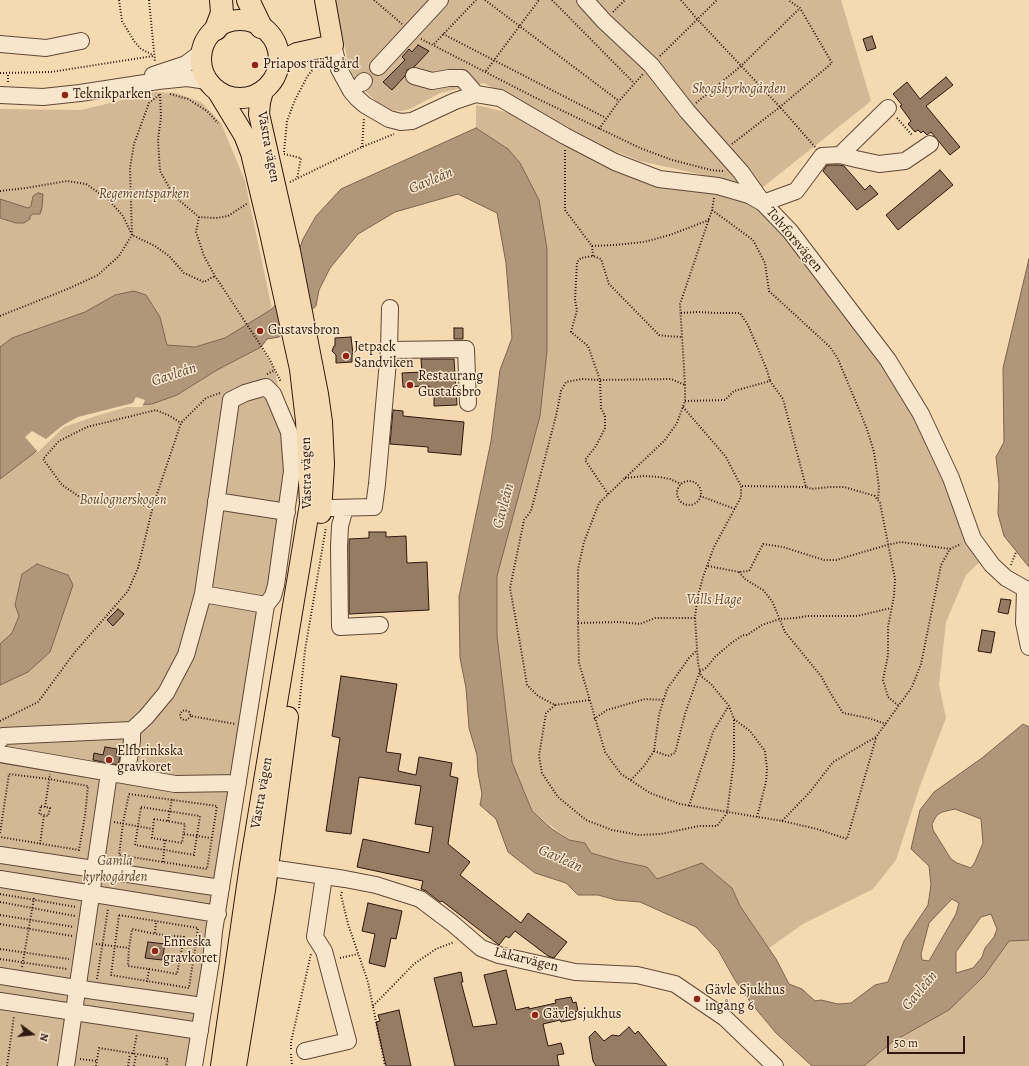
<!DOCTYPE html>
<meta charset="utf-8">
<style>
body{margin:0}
#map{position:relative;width:1029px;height:1066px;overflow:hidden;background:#f4d9b1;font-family:Alegreya,serif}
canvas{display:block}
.north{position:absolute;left:12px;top:1014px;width:40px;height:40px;-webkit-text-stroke:3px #f8e6cc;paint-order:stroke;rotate:105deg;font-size:11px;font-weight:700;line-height:16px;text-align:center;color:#2e180f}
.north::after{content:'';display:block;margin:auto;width:14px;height:18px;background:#2e180f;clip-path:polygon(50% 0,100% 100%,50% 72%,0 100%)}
.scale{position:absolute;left:887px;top:1036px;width:78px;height:18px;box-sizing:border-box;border:2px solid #2e180f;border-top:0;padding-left:5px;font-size:12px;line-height:14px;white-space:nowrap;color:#2e180f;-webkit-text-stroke:3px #f8e6cc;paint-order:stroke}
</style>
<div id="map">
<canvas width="1029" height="1066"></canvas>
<div class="north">N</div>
<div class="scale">50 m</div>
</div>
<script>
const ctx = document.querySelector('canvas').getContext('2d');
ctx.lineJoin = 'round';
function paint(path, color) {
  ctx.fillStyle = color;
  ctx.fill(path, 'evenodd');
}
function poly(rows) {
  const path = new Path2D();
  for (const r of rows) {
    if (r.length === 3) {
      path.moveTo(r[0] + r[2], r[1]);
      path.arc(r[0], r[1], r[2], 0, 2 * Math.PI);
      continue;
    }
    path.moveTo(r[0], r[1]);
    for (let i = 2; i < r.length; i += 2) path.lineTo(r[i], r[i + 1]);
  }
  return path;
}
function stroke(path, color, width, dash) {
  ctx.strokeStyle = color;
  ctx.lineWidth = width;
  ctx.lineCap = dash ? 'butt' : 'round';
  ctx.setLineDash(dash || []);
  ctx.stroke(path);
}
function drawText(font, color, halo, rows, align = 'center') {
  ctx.font = font + ' Alegreya,serif';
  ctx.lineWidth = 3;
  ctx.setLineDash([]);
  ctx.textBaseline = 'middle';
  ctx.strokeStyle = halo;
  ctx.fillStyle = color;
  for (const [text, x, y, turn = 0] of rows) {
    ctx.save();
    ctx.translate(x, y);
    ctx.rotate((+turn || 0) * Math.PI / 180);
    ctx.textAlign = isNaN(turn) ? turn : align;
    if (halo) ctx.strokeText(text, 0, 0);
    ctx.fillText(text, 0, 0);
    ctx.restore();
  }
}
paint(poly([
 [335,0,841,0,871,101,762,188,640,161,612,150,510,97,484,83,440,93,410,109,401,111,390,110,377,102,364,90,356,81,349,67],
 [155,92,176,93,201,102,221,123,245,181,272,309,225,338,195,347,167,345,160,317,146,295,134,291,115,295,85,312,12,338,0,347,0,109,81,110],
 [476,105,539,120,615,162,763,203,888,360,983,559,966,575,946,622,939,685,946,718,920,786,896,860,873,889,803,924,769,948,740,906,732,888,702,863,657,879,647,867,619,861,591,853,585,843,569,840,532,811,512,762,497,636,497,576,540,416,547,351,547,249,539,200,520,163,476,128],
 [261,347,275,370,279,394,294,420,297,471,198,1066,0,1066,0,685,28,672,50,652,72,585,68,575,38,564,22,574,15,605,19,616,12,633,0,644,0,479,34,453,63,425,127,405,152,404,177,395,217,370],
 [1029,940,1029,1066,864,1066,892,1042,949,1010,984,976,1009,941]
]), '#d2b895');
const water = poly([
 [476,128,508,149,520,163,539,200,547,249,547,351,540,416,497,576,497,636,512,762,532,811,552,829,569,840,585,843,591,853,619,861,647,867,657,879,702,863,732,888,740,906,776,959,789,984,802,989,815,1001,821,1000,838,1004,851,1003,875,985,888,982,904,941,928,905,931,885,929,866,911,849,920,810,934,792,982,758,1023,724,1029,727,1029,940,1009,941,984,976,949,1010,892,1042,864,1066,812,1066,776,1033,751,1003,735,980,718,950,696,927,640,902,616,900,598,895,578,895,566,883,535,873,508,852,496,819,480,805,482,794,478,773,477,755,469,728,466,688,460,658,459,597,491,441,500,370,512,338,506,263,497,213,458,194,395,212,358,234,330,268,319,290,316,306,279,337,267,339,261,347,217,370,177,395,152,404,127,405,63,425,34,453,0,479,0,347,12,338,85,312,115,295,134,291,146,295,160,317,167,345,195,347,225,338,272,309,285,292,303,239,316,216,341,189,476,128],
 [955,809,981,819,983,843,975,862,971,868,957,863,951,859,933,830,932,824,937,815,942,812,955,809],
 [952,899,959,903,956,914,929,961,922,960,921,954,929,923,952,899],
 [991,914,997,929,994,937,985,948,982,957,973,968,956,973,956,952,981,917,991,914],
 [38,193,43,194,42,208,40,214,33,214,30,216,30,219,24,223,16,223,0,218,0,199,28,208,31,206,33,196,38,193],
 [1029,259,1029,567,1004,536,998,514,999,484,996,457,1004,442,1003,368,1029,259],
 [37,564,68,575,73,585,50,652,28,672,0,685,0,644,12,633,19,616,15,605,22,574,37,564]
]);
paint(water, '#b1977a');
stroke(water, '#7d644f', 1);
paint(poly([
 [136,397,145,400,142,407,127,407,96,416,64,427,38,452,25,437,32,431,46,439,63,425,78,417,133,403]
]), '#f4d9b1');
const building = poly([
 [872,36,876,48,867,51,863,39,872,36],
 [418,45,429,51,414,67,407,70,405,76,392,90,383,82,405,60,402,57,409,49,412,52,418,45],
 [946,77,953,85,926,106,960,147,950,155,931,132,927,135,923,131,921,133,918,130,915,132,908,124,911,121,900,106,902,105,893,94,907,82,920,99,946,77],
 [827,165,839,165,844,166,865,190,870,185,878,194,857,210,823,171,827,165],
 [940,170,953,185,898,230,886,215,940,170],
 [454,328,463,328,463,339,454,339,454,328],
 [351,337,353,354,352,354,352,362,336,363,336,355,332,351,334,346,335,346,335,338,351,337],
 [421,359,454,359,457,405,434,406,434,390,429,390,429,386,403,387,402,373,422,372,421,359],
 [393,410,403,411,403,416,464,422,461,455,428,452,428,447,390,444,393,410],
 [369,532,386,532,386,537,406,536,407,563,427,562,429,610,349,614,349,539,369,538,369,532],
 [1001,599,1011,600,1008,614,998,612,1001,599],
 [118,609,124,614,113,626,107,620,118,609],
 [982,630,995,632,991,653,978,651,982,630],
 [341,676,397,684,386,752,401,754,398,771,416,775,419,757,452,763,450,776,458,778,448,844,470,862,460,875,521,923,528,913,567,942,554,958,548,956,515,931,509,938,506,936,499,945,442,901,440,902,426,891,421,889,423,881,357,867,363,839,429,853,433,827,415,824,421,786,359,777,351,834,326,831,340,738,332,736,341,676],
 [105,747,117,749,116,756,120,757,118,765,93,760,94,753,103,755,105,747],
 [368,903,402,911,396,939,391,938,385,967,369,963,375,934,362,931,368,903],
 [148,942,165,944,162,960,145,958,148,942],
 [506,970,516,1010,529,1007,529,1009,556,1003,555,1000,571,997,573,1003,576,1002,578,1011,575,1012,576,1019,561,1022,560,1020,543,1024,548,1046,561,1043,564,1054,557,1055,559,1066,455,1066,434,978,461,972,463,982,461,982,473,1027,497,1024,484,975,506,970],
 [399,1010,411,1066,386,1066,376,1022,380,1021,378,1015,399,1010],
 [629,1027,635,1034,638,1031,667,1066,596,1066,593,1061,589,1037,595,1031,604,1041,612,1035,619,1036,629,1027]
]);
paint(building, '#957c63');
stroke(building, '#2e180f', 1);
const minor = poly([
 [585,0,604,21,651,65,687,111,741,172,763,203,796,191,822,156,840,155,888,108],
 [0,44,46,48,81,41],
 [333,45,339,69,351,91,357,98,365,105,389,119,401,122,412,121,455,101,476,94,500,98,565,136,615,162,659,179,718,186,749,195,763,203,790,231,888,360,921,414,951,478,973,539,992,565,1006,578,1029,591],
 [378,67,440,0],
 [153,75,186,64,202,52],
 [414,76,432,81,449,78,462,78,476,94],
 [362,83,364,81],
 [0,95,43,97,80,93,158,81,187,78,207,81],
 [840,155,856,159,879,164,905,161,930,144],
 [389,350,466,349,468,403],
 [216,501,287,512],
 [310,504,330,508,374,507,377,484,389,350,390,308],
 [345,508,340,526,339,547,340,627,380,625],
 [1025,590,1024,623,1029,647],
 [203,594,266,605],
 [0,740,3,736,132,730,146,717,166,693,186,655,203,594,231,400,245,393,266,387,273,394,289,432,292,471,276,585,273,596,266,605,214,931,211,961,194,1066],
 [0,754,175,784,238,783],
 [126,775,132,741,132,730],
 [0,855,221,888],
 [257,866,345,879,376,885,420,899,452,923,481,948,499,955,575,972,637,975,675,984,725,1018,775,1066],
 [0,879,218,914],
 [0,976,95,991,203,1006],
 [0,1001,200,1031],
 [305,1051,348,1041,324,951,315,937,324,876],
 [66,1066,109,773]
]);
const major = poly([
 [240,59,39],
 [279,64,287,58,297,53,333,45,325,0],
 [263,91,260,102,259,114,290,251,318,394,322,422,324,464,321,513],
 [218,92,244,135,251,153,270,233,300,369,306,421,310,504,250,865,221,1066],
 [236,1066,265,890,288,717]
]);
const highway = poly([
 [248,0,261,27],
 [216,29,222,13,221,0]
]);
stroke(minor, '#604838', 18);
stroke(major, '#2e180f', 22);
stroke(highway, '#2e180f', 24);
stroke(poly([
 [119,0,122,21,134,41,141,49,153,55],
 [149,0,155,62],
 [374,0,402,24],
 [485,0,619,101],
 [552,0,634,83],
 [681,0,697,19,780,107,815,147],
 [613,12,625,0],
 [443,34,606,118],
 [421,39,534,97,640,148,672,160,711,170,723,171],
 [434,44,476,0],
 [660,56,717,0],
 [486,71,539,0],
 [0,73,51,72,153,56],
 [8,82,8,73],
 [160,94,161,117,158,140,160,171,174,196,199,217,216,218,228,216,248,203],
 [170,94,188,99,207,111,218,123],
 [696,103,741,66,800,8],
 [897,118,912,135],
 [599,129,619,101,643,74],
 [732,144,780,107,832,63,800,8,788,0],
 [362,147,364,118],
 [565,150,565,210,592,246,593,256],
 [284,152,287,121,295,100,307,77,317,64],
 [284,154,301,158,297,179],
 [290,182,362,147,394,134],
 [0,191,26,188,67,181,86,184,109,200,123,216,132,235,155,246,169,256,184,273,204,282,215,276],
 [714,198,712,210,680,304,685,385,685,401,677,423,665,440,599,503,584,542,578,569,578,623,579,663,605,752,621,774,650,793,680,804,782,821,810,792,833,762,876,737,912,687,921,664,941,565,950,549,961,544],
 [712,210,753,240,765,263,769,291,830,347,838,359,867,429,874,452,879,487,878,499],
 [199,217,196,232,204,256,215,276,269,358,281,382],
 [592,246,615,245,644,242,670,235,709,220],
 [681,313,698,312,717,313,740,313,748,325,767,370,770,381],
 [0,316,70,288,98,275,119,256,132,235,130,168,134,144,149,103,159,95],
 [267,374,275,370],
 [685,401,725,400,734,391,770,381,783,399,806,487,812,489,829,487,844,487,875,496,880,503,895,579,894,596,888,627,888,655,883,680,888,697,899,706],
 [683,407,726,457,741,486,741,497,714,547,703,577,697,600,695,618,698,663,701,676,711,684,729,706,734,719,750,731,765,751,767,769,766,782,757,817],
 [625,478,644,476,659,477,670,479,681,484],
 [689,493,12],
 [742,486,806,487],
 [608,494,585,460,596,446,605,428,605,416,601,408,600,380,588,346,571,332,577,310,575,300,577,262,581,258,593,256,601,259,609,284,659,335,666,336,681,337],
 [700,496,735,509],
 [153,506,96,500,80,497,62,485,43,459,59,441,87,427,156,410,170,416,181,423],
 [1011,565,1016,552],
 [708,566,739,572,749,571,763,544,783,547,824,560,836,560,887,545,901,542,950,549],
 [739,572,745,579,763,590,772,601,785,632,821,676,831,694,843,713,868,718,886,724],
 [578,623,619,622,640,624,655,618,695,618],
 [589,700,555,705,538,696,527,685,520,643,510,588,524,520,531,511,556,416,561,391,566,382,582,379,600,380,671,379,685,385],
 [555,705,546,713,539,756,542,773,558,797,586,820,612,830,639,835,661,834,699,826,717,826,727,813,734,760,734,719],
 [299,708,305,650,326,527],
 [191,716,187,720,184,720,181,718,180,714,182,711,185,710,189,712,191,716,235,724],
 [594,719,607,710,645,699,664,700],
 [0,721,38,702,75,652,128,591,138,568,153,506,181,423,206,398,220,393],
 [654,751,668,756,675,753,685,714,700,671,706,668,715,657,730,644,743,635,747,635,762,625,780,619,796,618,807,616,857,616,891,608],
 [631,780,644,766,654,751,659,715,667,689,689,658,697,650],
 [129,794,217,806,207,869,119,855,123,823,129,794],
 [41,806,50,808,48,816,39,814,41,806],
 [689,806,713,732,728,707],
 [45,807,50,774],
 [141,807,200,816,194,855,135,845,141,807],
 [154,819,185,824,182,843,152,838,154,819],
 [168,821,172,799],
 [782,821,817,829,847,839,876,738],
 [114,822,153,829],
 [0,833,9,774,49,779,88,786,85,816,79,850,0,837],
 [184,834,211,838],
 [40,844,44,815],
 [163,862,165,840],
 [342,892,341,895,348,924,368,982,385,1066],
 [0,894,76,907],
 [0,902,75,916],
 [0,915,74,927],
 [119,915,198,928,189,988,111,975,119,915],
 [0,924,72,936],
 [96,944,129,948],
 [0,949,69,959],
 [181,956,199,959],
 [340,958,358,954],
 [0,959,67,969],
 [22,967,34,898],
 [149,969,177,974,184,937,155,934],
 [97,979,108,909],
 [147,982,149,969,128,966,129,948,132,929,155,934,156,921],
 [373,1006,414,964,436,949,454,942],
 [291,1049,291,1042,311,954],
 [133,1054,137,1034],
 [291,1054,292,1066],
 [80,1059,96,1061],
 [7,1066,14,1016],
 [96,1066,99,1048,168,1059,166,1066],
 [128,1066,130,1054],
 [134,1066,136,1055]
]), '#2e180f', 2, [1, 2]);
stroke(minor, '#f8e6cc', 16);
stroke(major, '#f4d9b1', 20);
stroke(highway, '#f4d9b1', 22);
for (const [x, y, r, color] of [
 [255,65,4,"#8f2418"],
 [65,95,4,"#8f2418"],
 [260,331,4,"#8f2418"],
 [346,356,4,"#8f2418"],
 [410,385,4,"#8f2418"],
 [109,760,4,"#8f2418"],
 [155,951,4,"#8f2418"],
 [697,999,4,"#8f2418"],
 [535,1015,4,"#8f2418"]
]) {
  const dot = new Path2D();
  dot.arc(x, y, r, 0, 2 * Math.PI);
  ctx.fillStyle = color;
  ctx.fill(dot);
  stroke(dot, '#f8e6cc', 1.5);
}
drawText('14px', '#2e180f', '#f8e6cc', [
 ["Priapos trädgård",263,65],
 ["Teknikparken",73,95],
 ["Gustavsbron",268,331],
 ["Jetpack",354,348],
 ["Sandviken",354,364],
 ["Restaurang",418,377],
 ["Gustafsbro",418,393],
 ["Elfbrinkska",117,752],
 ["gravkoret",117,768],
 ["Enneska",163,943],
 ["gravkoret",163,959],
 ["Gävle Sjukhus",705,991],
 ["ingång 6",705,1007],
 ["Gävle sjukhus",543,1015]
], 'left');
drawText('italic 14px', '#5f4837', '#f8e6cc', [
 ["Skogskyrkogården",739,90],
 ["Regementsparken",144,195],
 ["Boulognerskogen",123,501],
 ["Valls Hage",714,601],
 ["Gamla",115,862],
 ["kyrkogården",115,878]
]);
drawText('14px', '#2e180f', '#f8e6cc', [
 ["Västra vägen",268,147,79],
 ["Tolvforsvägen",794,240,50],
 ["Västra vägen",307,473,-91],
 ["Västra vägen",262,793,-80],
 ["Läkarvägen",526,960,14]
]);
drawText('italic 15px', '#624b3a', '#f8e6cc', [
 ["Gavleån",431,181,-23],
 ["Gavleån",174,375,-18],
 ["Gavleån",504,506,-75],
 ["Gavleån",560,859,24],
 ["Gavleån",920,991,-50]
]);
</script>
